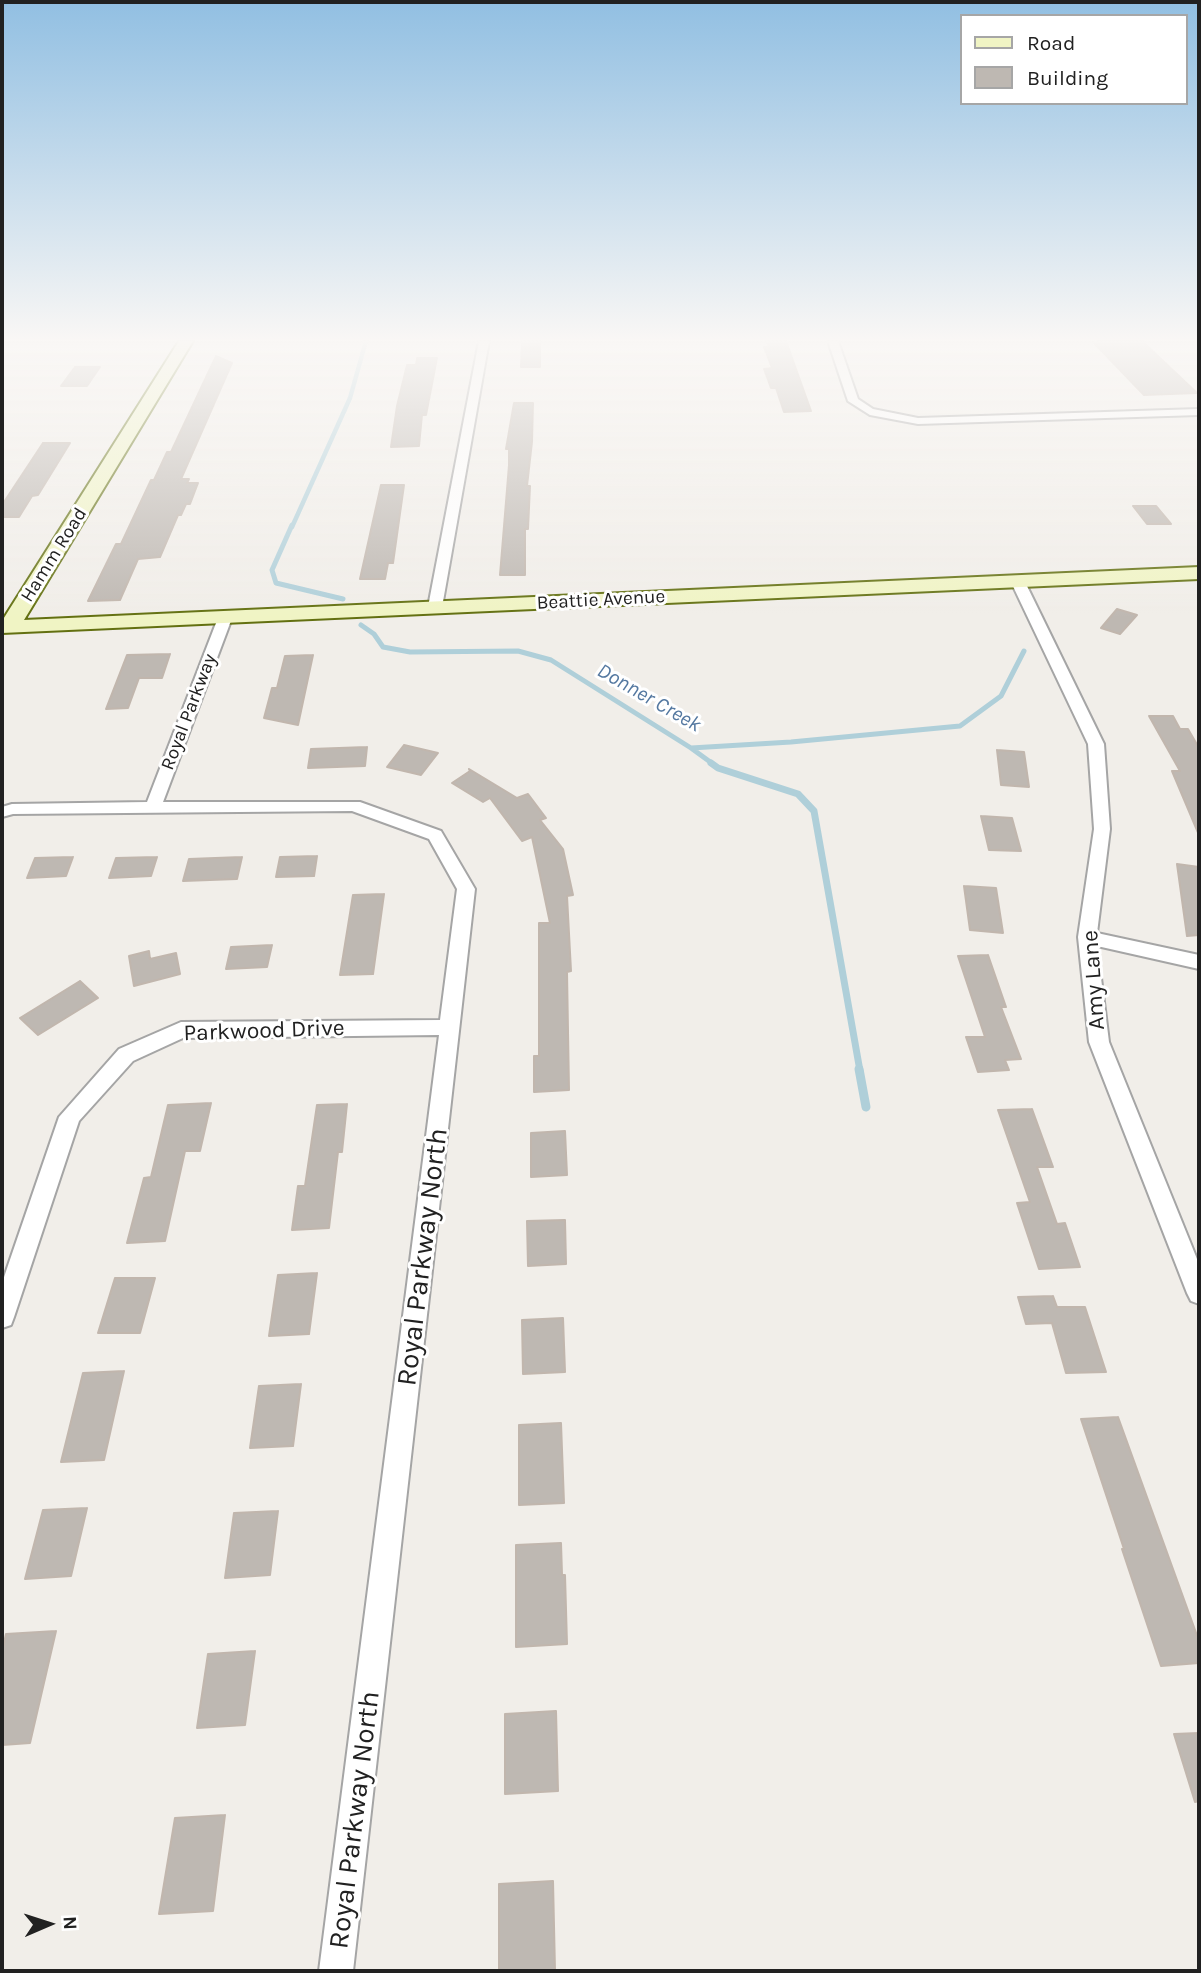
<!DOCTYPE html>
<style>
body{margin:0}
#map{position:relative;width:1201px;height:1973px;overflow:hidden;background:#f1eee9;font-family:Karla,sans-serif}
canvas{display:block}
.frame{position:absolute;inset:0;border:4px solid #212121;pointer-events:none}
.legend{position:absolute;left:960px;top:14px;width:228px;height:91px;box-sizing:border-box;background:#fff;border:2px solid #a6a6a6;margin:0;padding:9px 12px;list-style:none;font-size:21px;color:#212121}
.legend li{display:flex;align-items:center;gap:14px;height:35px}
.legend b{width:35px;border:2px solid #a6a6a6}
.north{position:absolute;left:14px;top:1889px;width:70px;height:70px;-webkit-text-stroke:5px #fff;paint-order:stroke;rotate:87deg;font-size:19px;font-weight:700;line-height:28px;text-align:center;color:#212121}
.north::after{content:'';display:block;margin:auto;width:24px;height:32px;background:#212121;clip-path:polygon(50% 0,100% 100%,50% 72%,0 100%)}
</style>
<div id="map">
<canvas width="1201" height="1973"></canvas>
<div class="frame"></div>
<ul class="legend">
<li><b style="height:9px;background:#f0f4c4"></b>Road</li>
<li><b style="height:19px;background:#beb8b2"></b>Building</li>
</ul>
<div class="north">N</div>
</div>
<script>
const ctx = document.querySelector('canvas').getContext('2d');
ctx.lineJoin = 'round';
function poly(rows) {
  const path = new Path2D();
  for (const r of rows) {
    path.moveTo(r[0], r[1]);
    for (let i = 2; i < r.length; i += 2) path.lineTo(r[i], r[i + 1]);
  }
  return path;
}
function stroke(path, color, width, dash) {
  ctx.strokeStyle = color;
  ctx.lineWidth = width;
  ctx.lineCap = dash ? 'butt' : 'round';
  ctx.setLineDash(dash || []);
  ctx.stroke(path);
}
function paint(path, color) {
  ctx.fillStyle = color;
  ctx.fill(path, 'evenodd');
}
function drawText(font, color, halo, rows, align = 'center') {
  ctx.font = font + ' Karla,sans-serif';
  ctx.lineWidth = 6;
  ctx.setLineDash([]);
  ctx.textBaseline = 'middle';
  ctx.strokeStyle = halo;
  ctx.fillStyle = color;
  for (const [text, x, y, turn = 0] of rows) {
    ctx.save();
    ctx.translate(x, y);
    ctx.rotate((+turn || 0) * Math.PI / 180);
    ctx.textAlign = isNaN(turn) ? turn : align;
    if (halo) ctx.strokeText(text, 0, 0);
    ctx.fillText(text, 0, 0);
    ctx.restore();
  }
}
stroke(poly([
 [292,527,350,398,366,341]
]), '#afcfd9', 4.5);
stroke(poly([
 [292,525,272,570,276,583,343,599],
 [361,625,374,634,383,647,410,652,518,651,551,660,691,748,791,742,960,726,1001,696,1024,651],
 [691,748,713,764]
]), '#afcfd9', 5);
stroke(poly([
 [711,763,718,768,798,794,814,811,860,1071]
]), '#afcfd9', 7);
stroke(poly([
 [859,1069,866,1107]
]), '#afcfd9', 9);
const building = poly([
 [522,341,540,341,540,367,521,367,522,341],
 [766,341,786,341,811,411,784,412,776,388,771,388,764,369,772,368,764,347,769,347,766,341],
 [1142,341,1197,393,1144,395,1093,342,1142,341],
 [216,356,232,363,181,479,189,479,187,483,198,483,190,504,186,504,181,515,178,515,160,557,138,559,120,600,88,601,116,544,121,544,151,480,154,480,167,452,171,452,216,356],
 [417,358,437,358,426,415,422,415,419,446,391,447,397,406,407,365,416,365,417,358],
 [75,367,100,367,87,386,61,386,75,367],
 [514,403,533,403,532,442,527,486,530,486,528,529,525,529,525,575,500,575,509,465,509,449,506,449,514,403],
 [43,443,70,443,38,495,32,496,19,517,2,517,2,505,43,443],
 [381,485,404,485,393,563,388,563,385,579,360,579,381,485],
 [1133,506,1156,506,1171,524,1147,524,1133,506],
 [1117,609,1137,615,1120,634,1101,628,1117,609],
 [170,654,162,678,139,678,128,708,106,709,127,655,170,654],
 [313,655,298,725,264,718,272,688,277,688,285,656,313,655],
 [1149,716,1173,716,1180,729,1188,729,1199,748,1199,835,1172,771,1180,771,1149,716],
 [404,745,438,753,421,775,387,767,404,745],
 [367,747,365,766,308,768,311,749,367,747],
 [997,750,1024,752,1029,787,1001,785,997,750],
 [469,769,517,798,528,794,546,818,540,820,563,849,573,895,567,896,571,971,567,972,569,1090,534,1092,534,1056,539,1056,539,923,550,923,532,837,522,841,490,798,483,802,452,783,470,771,469,769],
 [981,816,1012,818,1021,851,989,850,981,816],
 [317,856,314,876,276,877,280,857,317,856],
 [73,857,66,876,27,878,35,858,73,857],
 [157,857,151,876,109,878,116,858,157,857],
 [242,857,237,879,183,881,189,859,242,857],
 [1177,864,1199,867,1199,935,1187,936,1177,864],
 [964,886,996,888,1003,933,970,930,964,886],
 [384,894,373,974,340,975,353,895,384,894],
 [272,945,267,967,226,969,231,947,272,945],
 [149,951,150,959,176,953,180,974,134,986,129,956,149,951],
 [988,955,1006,1007,1001,1007,1021,1059,1005,1060,1009,1070,978,1072,966,1037,985,1037,958,956,988,955],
 [80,981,98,998,38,1035,20,1018,80,981],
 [211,1103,200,1151,185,1151,165,1241,127,1243,144,1178,151,1177,168,1105,211,1103],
 [347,1104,342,1152,338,1152,329,1228,292,1230,298,1186,305,1186,317,1105,347,1104],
 [1032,1109,1053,1167,1037,1167,1057,1224,1065,1223,1080,1267,1039,1269,1017,1203,1030,1202,998,1110,1032,1109],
 [565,1131,567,1175,531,1177,531,1133,565,1131],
 [565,1220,566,1264,528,1266,527,1221,565,1220],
 [317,1273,309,1334,269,1336,278,1275,317,1273],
 [115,1278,155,1278,140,1333,98,1333,115,1278],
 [1053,1296,1057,1307,1085,1307,1106,1372,1066,1373,1052,1323,1026,1324,1018,1297,1053,1296],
 [563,1318,565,1372,523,1374,522,1320,563,1318],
 [124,1371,104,1460,61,1462,83,1373,124,1371],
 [301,1384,293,1446,250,1448,259,1386,301,1384],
 [1118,1417,1199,1641,1199,1663,1161,1666,1122,1549,1124,1549,1081,1419,1118,1417],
 [561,1423,564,1503,519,1505,519,1425,561,1423],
 [87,1508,71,1576,25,1579,43,1510,87,1508],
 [278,1511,270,1575,225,1578,234,1513,278,1511],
 [561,1543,562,1575,565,1575,567,1644,516,1647,516,1545,561,1543],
 [56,1631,30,1743,2,1745,2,1652,6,1634,56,1631],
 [255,1651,245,1725,197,1728,208,1654,255,1651],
 [556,1711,558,1791,505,1794,505,1714,556,1711],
 [1199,1733,1199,1801,1195,1802,1174,1734,1199,1733],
 [225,1815,213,1911,159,1914,175,1818,225,1815],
 [553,1881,555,1971,499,1971,499,1884,553,1881]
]);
paint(building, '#beb8b2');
stroke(building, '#c1b6ad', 2);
const street = poly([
 [479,341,489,341,442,607,435,611,428,607,479,341],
 [828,341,838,341,858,399,873,409,918,418,1199,409,1199,415,918,424,870,415,848,401,828,341],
 [1018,578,1025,582,1104,744,1110,829,1097,933,1199,955,1199,969,1097,946,1109,1042,1199,1264,1199,1304,1191,1301,1187,1293,1089,1042,1078,937,1094,829,1088,744,1011,582,1018,578],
 [225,614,232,618,163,802,360,802,441,831,475,889,353,1971,319,1971,439,1035,183,1038,133,1061,79,1121,14,1317,11,1325,2,1328,2,1283,59,1117,119,1049,181,1022,440,1020,457,889,429,839,352,811,13,814,2,817,2,807,12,804,147,802,218,618,225,614]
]);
const secondary = poly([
 [179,341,193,341,24,620,1199,567,1199,579,2,633,2,621,179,341]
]);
stroke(street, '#a5a5a5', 4);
stroke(secondary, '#637011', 4);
paint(street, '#fff');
paint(secondary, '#f0f4c4');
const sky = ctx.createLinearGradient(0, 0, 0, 618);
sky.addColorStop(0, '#91bfe2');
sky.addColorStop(0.55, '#f9f7f5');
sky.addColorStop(1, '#f9f7f500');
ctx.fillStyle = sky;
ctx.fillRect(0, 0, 1201, 618);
drawText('19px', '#212121', '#fff', [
 ["Hamm Road",54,555,-58],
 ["Beattie Avenue",601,600,-3],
 ["Royal Parkway",189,712,-69]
]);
drawText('italic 21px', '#5478a0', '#fff', [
 ["Donner Creek",649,698,30]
]);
drawText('23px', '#212121', '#fff', [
 ["Amy Lane",1094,980,-94],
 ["Parkwood Drive",264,1031,-2]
]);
drawText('28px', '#212121', '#fff', [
 ["Royal Parkway North",423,1257,-83],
 ["Royal Parkway North",355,1820,-83]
]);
</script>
